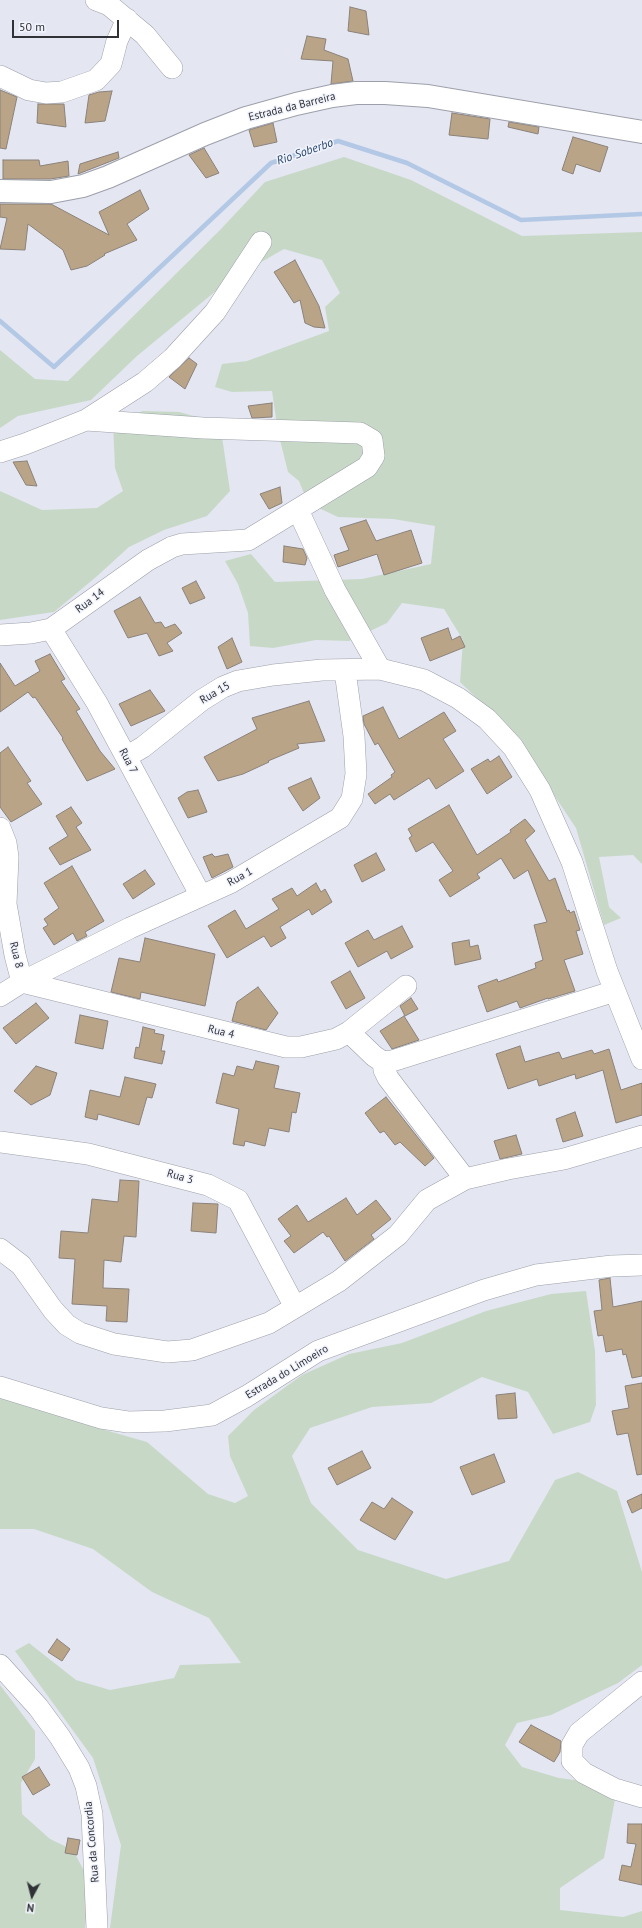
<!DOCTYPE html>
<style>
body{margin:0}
#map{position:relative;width:642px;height:1928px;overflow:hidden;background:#e4e6f2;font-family:"PT Sans",sans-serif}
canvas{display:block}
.north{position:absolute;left:12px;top:1876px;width:40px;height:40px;-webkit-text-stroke:3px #f2f4fd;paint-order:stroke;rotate:187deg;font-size:11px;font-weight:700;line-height:16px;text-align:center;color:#313237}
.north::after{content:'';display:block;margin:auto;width:14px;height:18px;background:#313237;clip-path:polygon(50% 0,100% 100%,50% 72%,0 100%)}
.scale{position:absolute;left:12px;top:20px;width:107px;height:18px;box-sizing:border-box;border:2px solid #313237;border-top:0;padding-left:5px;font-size:12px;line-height:14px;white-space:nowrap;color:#313237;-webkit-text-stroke:3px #f2f4fd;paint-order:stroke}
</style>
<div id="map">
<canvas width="642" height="1928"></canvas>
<div class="north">N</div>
<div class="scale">50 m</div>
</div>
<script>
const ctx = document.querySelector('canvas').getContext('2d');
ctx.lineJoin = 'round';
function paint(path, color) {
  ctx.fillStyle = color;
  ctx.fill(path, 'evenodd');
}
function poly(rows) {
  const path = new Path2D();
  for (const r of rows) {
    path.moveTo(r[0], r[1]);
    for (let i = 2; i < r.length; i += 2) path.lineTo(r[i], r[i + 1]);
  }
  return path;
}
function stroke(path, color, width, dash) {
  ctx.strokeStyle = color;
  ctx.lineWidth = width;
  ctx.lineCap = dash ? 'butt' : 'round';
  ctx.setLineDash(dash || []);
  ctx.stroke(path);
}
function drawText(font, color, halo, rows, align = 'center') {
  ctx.font = font + ' "PT Sans",sans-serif';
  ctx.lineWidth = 3;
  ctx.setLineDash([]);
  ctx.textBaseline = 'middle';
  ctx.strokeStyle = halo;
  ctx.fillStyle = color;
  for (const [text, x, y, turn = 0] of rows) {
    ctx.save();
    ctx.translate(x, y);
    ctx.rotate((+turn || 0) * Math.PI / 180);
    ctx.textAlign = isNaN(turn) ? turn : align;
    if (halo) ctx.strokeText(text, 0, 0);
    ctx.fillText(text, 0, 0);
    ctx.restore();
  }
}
paint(poly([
 [344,157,411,180,522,236,642,232,642,864,633,855,599,857,609,907,621,918,604,925,576,828,512,732,460,682,463,640,444,609,402,603,387,623,349,641,316,640,273,648,250,646,248,613,238,584,225,561,251,554,275,582,362,579,431,564,435,526,393,519,338,517,308,503,299,481,288,472,278,432,272,391,232,392,215,387,222,364,247,361,329,331,325,307,340,293,322,260,284,249,228,281,137,356,91,400,18,416,0,428,0,350,35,379,68,381,220,230,265,182],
 [143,411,179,412,220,423,230,491,207,516,164,530,129,547,96,577,54,612,0,620,0,491,42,510,97,508,123,491,115,468,113,423],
 [586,1291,595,1351,596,1405,590,1422,553,1434,528,1392,482,1377,431,1403,372,1407,310,1428,292,1456,311,1503,358,1550,446,1579,509,1561,555,1480,578,1472,617,1491,642,1572,642,1665,618,1683,551,1715,517,1723,505,1745,522,1767,559,1778,605,1784,616,1794,604,1858,560,1888,560,1910,623,1917,642,1911,642,1928,110,1928,121,1845,93,1758,15,1651,29,1643,76,1680,110,1690,174,1678,180,1665,241,1663,209,1618,152,1592,93,1549,34,1529,0,1529,0,1396,91,1426,147,1442,208,1494,235,1503,248,1496,230,1456,228,1436,254,1410,302,1375,349,1354,402,1343,486,1311,551,1294],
 [0,1685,35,1731,35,1759,21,1783,22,1814,50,1839,73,1850,84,1871,87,1905,85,1928,0,1928]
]), '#c7d9c6');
stroke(poly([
 [0,321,54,367,271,163,338,141,407,163,521,220,642,214]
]), '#b3c8e5', 4.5);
const building = poly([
 [350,7,366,11,369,35,348,31,350,7],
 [307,36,326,39,324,50,348,59,353,81,331,84,333,61,301,59,307,36],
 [0,90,17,97,6,149,0,148,0,90],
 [112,91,105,121,85,123,89,95,99,92,112,91],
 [38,104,64,104,66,127,37,123,38,104],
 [452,113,490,119,488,139,449,135,452,113],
 [509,122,539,127,538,134,508,127,509,122],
 [273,123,277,142,254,147,249,130,273,123],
 [573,137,608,147,600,172,576,164,573,174,562,170,573,137],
 [204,148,219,173,206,178,189,155,204,148],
 [118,152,119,158,78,174,80,164,118,152],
 [3,160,39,160,40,166,68,161,69,176,50,179,3,179,3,160],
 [140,190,149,209,127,224,137,240,104,254,105,255,87,266,71,270,63,250,28,224,25,250,0,249,7,218,0,217,0,204,51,204,109,235,99,212,140,190],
 [295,260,319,306,325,328,314,327,305,323,300,300,294,303,274,272,295,260],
 [189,358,197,364,185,389,169,377,189,358],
 [272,403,272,417,252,418,248,406,272,403],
 [27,461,37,486,26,485,13,462,27,461],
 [280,487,282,503,269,509,260,494,280,487],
 [366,520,376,541,411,530,422,563,384,575,377,554,338,567,334,555,349,550,340,528,366,520],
 [284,546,303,549,307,558,305,565,283,562,284,546],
 [196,581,205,598,190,604,182,588,196,581],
 [140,597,155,623,161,622,165,628,175,624,182,633,167,643,173,651,159,656,147,633,128,638,114,611,140,597],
 [448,628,452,640,460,636,465,647,430,661,421,638,448,628],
 [232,638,242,662,227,669,218,647,232,638],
 [50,654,65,679,61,681,80,709,76,711,100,751,115,769,87,781,62,739,63,738,35,697,33,698,28,692,0,712,0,663,15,686,40,671,35,661,50,654],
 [150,690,165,711,131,726,119,704,150,690],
 [309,701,325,741,297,744,299,748,268,761,269,762,243,774,218,781,204,757,257,729,252,718,309,701],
 [383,707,399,739,444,712,456,731,443,739,464,771,436,789,429,778,394,800,390,794,375,804,368,794,392,777,391,775,395,772,378,743,375,745,364,724,363,716,383,707],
 [8,747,31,781,27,783,42,804,11,822,0,807,0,753,8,747],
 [499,756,512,777,487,794,471,769,488,759,490,762,499,756],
 [311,778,320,798,303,811,288,788,311,778],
 [198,790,207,812,188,818,178,798,187,792,198,790],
 [449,805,477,855,511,832,510,830,525,819,535,831,525,840,549,881,555,878,567,911,569,910,570,913,574,911,580,930,576,931,583,954,564,960,575,991,548,999,548,998,520,1008,517,1001,487,1012,478,986,497,979,498,982,536,968,535,963,543,960,534,925,547,922,528,870,514,879,501,858,477,874,480,878,450,897,439,880,453,871,433,842,416,852,409,838,412,836,408,829,449,805],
 [71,807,82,823,76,827,91,850,60,865,49,848,68,836,56,816,71,807],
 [376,853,385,870,362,882,354,865,376,853],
 [212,854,215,857,228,854,233,867,212,878,203,857,212,854],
 [72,866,104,921,85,932,87,936,77,941,73,933,54,945,43,928,48,925,44,919,59,908,44,883,72,866],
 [145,870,155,884,133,899,123,884,145,870],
 [316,883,321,892,325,889,332,902,312,915,309,909,280,927,286,938,271,947,264,936,227,958,208,926,235,910,246,929,279,909,272,899,292,888,297,896,316,883],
 [402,926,413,947,391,959,387,951,358,967,345,943,368,930,374,940,402,926],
 [145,938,215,954,205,1006,141,992,140,999,111,992,119,958,140,962,145,938],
 [469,940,470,947,478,945,481,959,455,965,452,943,469,940],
 [350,971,365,998,346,1009,331,982,350,971],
 [258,987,278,1013,266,1030,232,1021,237,1002,258,987],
 [411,998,418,1009,405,1016,400,1006,411,998],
 [36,1003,49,1018,16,1044,3,1028,36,1003],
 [80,1015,108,1021,103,1049,75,1043,80,1015],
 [404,1016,419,1040,392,1049,380,1031,404,1016],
 [143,1027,155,1030,154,1033,164,1035,161,1051,165,1051,162,1064,134,1058,136,1047,139,1048,143,1027],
 [520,1046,525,1062,559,1052,562,1059,592,1050,594,1054,609,1049,621,1090,642,1083,642,1115,616,1123,603,1070,576,1079,575,1074,539,1086,537,1079,508,1089,496,1054,520,1046],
 [256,1061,279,1066,274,1088,300,1093,296,1113,292,1112,289,1132,269,1128,265,1146,245,1141,244,1146,233,1144,239,1109,216,1103,223,1073,234,1076,237,1066,253,1070,256,1061],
 [36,1066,57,1073,50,1095,31,1105,14,1091,36,1066],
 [125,1077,156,1084,152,1098,147,1097,139,1125,98,1114,97,1120,85,1117,90,1090,120,1097,125,1077],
 [386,1097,434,1158,425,1166,400,1142,395,1145,384,1131,380,1133,365,1113,386,1097],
 [575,1112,583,1136,563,1142,556,1119,575,1112],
 [516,1135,522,1154,500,1159,494,1141,516,1135],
 [120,1180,139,1181,136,1237,124,1236,121,1262,104,1260,103,1288,129,1289,127,1322,106,1321,107,1306,72,1304,75,1259,59,1258,61,1231,88,1233,92,1199,118,1202,120,1180],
 [346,1198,357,1215,376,1200,391,1219,371,1235,374,1239,345,1261,329,1236,327,1237,323,1232,294,1253,284,1241,291,1236,278,1219,297,1205,308,1222,346,1198],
 [193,1203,218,1204,216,1233,191,1231,193,1203],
 [610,1278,613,1307,642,1301,642,1376,632,1378,626,1354,623,1355,622,1349,606,1352,603,1335,598,1336,594,1311,602,1310,599,1280,610,1278],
 [642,1383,642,1474,637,1475,628,1433,617,1435,612,1411,629,1408,625,1386,642,1383],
 [515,1393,517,1418,498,1419,496,1395,515,1393],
 [362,1451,371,1468,337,1485,328,1468,362,1451],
 [494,1454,505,1482,472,1495,460,1467,494,1454],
 [642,1494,642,1508,632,1513,627,1501,642,1494],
 [392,1498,413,1512,395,1540,360,1520,372,1502,384,1509,392,1498],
 [57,1639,70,1649,62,1661,48,1652,57,1639],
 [531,1725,561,1741,560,1752,554,1762,519,1742,531,1725],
 [39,1767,50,1785,33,1795,22,1777,39,1767],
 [628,1824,642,1824,642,1885,619,1880,622,1865,631,1867,636,1844,627,1843,628,1824],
 [68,1838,80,1840,77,1855,65,1853,68,1838]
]);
paint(building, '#baa488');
stroke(building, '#8a827a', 1);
const minor = poly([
 [96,0,109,5,145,35,172,68],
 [0,76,29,90,46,93,62,92,96,80,111,64,117,41,127,19],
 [0,452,25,444,86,420,145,382,173,358,215,312,261,242],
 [298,510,335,590,380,669],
 [51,629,97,703,201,896],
 [0,635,31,633,51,629,148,560,172,547,182,544,248,540,367,467,374,456,372,440,360,433,203,428,86,420],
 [126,757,143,747,202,700,223,687,238,681,273,675,322,670,380,669,424,680,458,698,487,719,513,747,540,790,572,862,607,971,642,1059],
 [0,828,6,843,8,857,6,904,15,955,22,982,286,1047,301,1047,336,1039,349,1032,406,986],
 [0,996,22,982,130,928,230,883,340,818,352,799,356,774,354,736,345,671],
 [349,1032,374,1056,383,1062,392,1061,615,991],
 [383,1062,384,1070,388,1078,465,1179],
 [0,1142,88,1154,208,1185,238,1200,295,1307],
 [0,1249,21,1265,53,1310,67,1325,80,1333,114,1344,167,1352,192,1350,269,1323,339,1281,398,1235,427,1200,465,1179,508,1169,564,1159,642,1136],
 [0,1387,101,1418,128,1422,165,1421,212,1415,247,1396,318,1351,484,1290,536,1275,612,1266,642,1265],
 [0,1665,38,1707,60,1737,79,1768,86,1786,92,1814,97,1928],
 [642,1682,579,1733,572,1745,572,1761,584,1773,615,1789,642,1797]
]);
const major = poly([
 [0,191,51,192,83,186,108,177,205,134,246,118,296,104,332,96,356,93,385,93,428,96,642,132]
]);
stroke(minor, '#9da0aa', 22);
stroke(major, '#9da0aa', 24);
stroke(minor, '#fff', 21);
stroke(major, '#fff', 22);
drawText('11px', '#313237', '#f2f4fd', [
 ["Estrada da Barreira",292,107,-14],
 ["Rua 14",90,601,-37],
 ["Rua 15",215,693,-30],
 ["Rua 7",128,761,62],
 ["Rua 1",240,877,-29],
 ["Rua 8",16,955,76],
 ["Rua 4",221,1032,14],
 ["Rua 3",180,1177,16],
 ["Estrada do Limoeiro",287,1372,-31],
 ["Rua da Concordia",92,1842,-95]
]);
drawText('italic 12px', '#28476e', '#f2f4fd', [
 ["Rio Soberbo",305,152,-19]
]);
</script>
